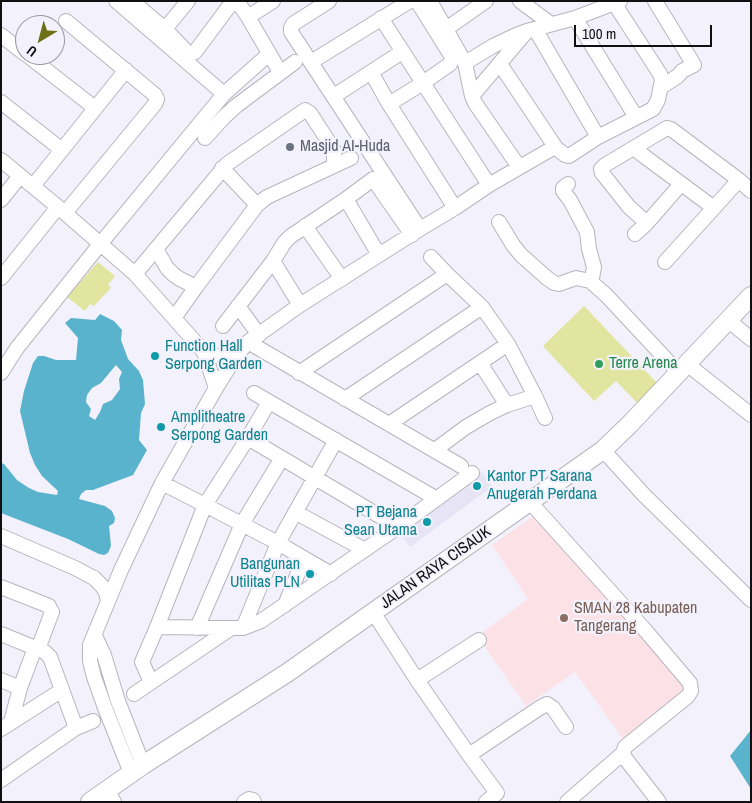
<!DOCTYPE html>
<style>
body{margin:0}
#map{position:relative;width:752px;height:803px;overflow:hidden;background:#f3f2fc;font-family:"Archivo Narrow",sans-serif}
canvas{display:block}
.frame{position:absolute;inset:0;border:2px solid #101013;pointer-events:none}
.north{position:absolute;left:15px;top:15px;width:50px;height:50px;box-sizing:border-box;background:#f3f2fc;border:1px solid #98989f;border-radius:50%;rotate:217deg;font-size:14px;font-weight:700;line-height:20px;text-align:center;color:#101013}
.north::after{content:'';display:block;margin:auto;width:18px;height:22px;background:#6d7016;clip-path:polygon(50% 0,100% 100%,50% 72%,0 100%)}
.scale{position:absolute;left:574px;top:25px;width:138px;height:22px;box-sizing:border-box;border:2px solid #101013;border-top:0;padding-left:6px;font-size:15px;line-height:18px;white-space:nowrap;color:#101013;-webkit-text-stroke:4px #f3f2fc;paint-order:stroke}
</style>
<div id="map">
<canvas width="752" height="803"></canvas>
<div class="frame"></div>
<div class="north">U</div>
<div class="scale">100 m</div>
</div>
<script>
const ctx = document.querySelector('canvas').getContext('2d');
ctx.lineJoin = 'round';
function paint(path, color) {
  ctx.fillStyle = color;
  ctx.fill(path, 'evenodd');
}
function poly(rows) {
  const path = new Path2D();
  for (const r of rows) {
    path.moveTo(r[0], r[1]);
    for (let i = 2; i < r.length; i += 2) path.lineTo(r[i], r[i + 1]);
  }
  return path;
}
function stroke(path, color, width, dash) {
  ctx.strokeStyle = color;
  ctx.lineWidth = width;
  ctx.lineCap = dash ? 'butt' : 'round';
  ctx.setLineDash(dash || []);
  ctx.stroke(path);
}
function drawText(font, color, halo, rows, align = 'center') {
  ctx.font = font + ' "Archivo Narrow",sans-serif';
  ctx.lineWidth = 4.5;
  ctx.setLineDash([]);
  ctx.textBaseline = 'middle';
  ctx.strokeStyle = halo;
  ctx.fillStyle = color;
  for (const [text, x, y, turn = 0] of rows) {
    ctx.save();
    ctx.translate(x, y);
    ctx.rotate((+turn || 0) * Math.PI / 180);
    ctx.textAlign = isNaN(turn) ? turn : align;
    if (halo) ctx.strokeText(text, 0, 0);
    ctx.fillText(text, 0, 0);
    ctx.restore();
  }
}
paint(poly([
 [481,471,493,486,410,547,398,531]
]), '#e7e5f5');
paint(poly([
 [533,516,685,685,687,696,625,742,575,672,526,706,477,636,528,599,492,545]
]), '#fce2e7');
paint(poly([
 [98,262,115,276,108,285,111,288,94,306,90,304,85,311,67,297],
 [584,306,659,385,639,405,616,381,594,401,543,346]
]), '#e1e59f');
paint(poly([
 [100,314,114,321,122,330,121,340,128,359,139,371,143,380,145,404,141,413,139,440,147,450,133,475,93,490,86,490,81,494,79,499,105,506,112,511,115,518,114,523,109,526,111,546,108,553,104,555,99,554,68,539,1,513,1,463,4,464,17,480,29,488,38,492,57,495,58,491,42,476,35,465,30,453,20,411,24,391,33,363,38,356,44,356,56,360,76,360,78,338,65,323,71,318,95,320],
 [116,365,122,372,119,379,120,389,112,400,103,404,100,412,95,420,89,416,91,409,86,402,87,395,92,388,101,383],
 [751,730,751,789,730,756]
]), '#59b3cd');
const minor = poly([
 [116,1,224,94],
 [132,1,165,29,188,53,191,54,195,52,233,1],
 [237,1,248,17,280,72],
 [329,1,293,24,291,28,291,32,420,229],
 [430,1,465,63,472,96,475,103,519,167],
 [520,1,551,24],
 [655,1,694,65,682,71,678,76,661,87],
 [248,17,273,1],
 [381,18,489,185],
 [575,18,636,117],
 [165,29,188,1],
 [446,29,486,1],
 [535,29,598,137],
 [1,35,25,54],
 [27,55,95,108],
 [311,62,410,1],
 [465,63,493,46,516,35,527,31],
 [500,64,556,148,565,155,569,156,598,137,653,109,658,100,662,80,660,74,614,3],
 [371,72,389,104,455,208],
 [334,96,402,52],
 [472,96,527,31,575,18,620,1],
 [1,102,62,150],
 [389,104,423,83,450,64,452,60,452,57,417,1],
 [205,138,224,117,236,106,295,62],
 [634,148,644,156,714,208],
 [1,160,58,207,135,274,204,352,216,388],
 [222,168,257,205],
 [568,184,563,188,563,191,570,200,587,232,589,249,594,267,592,278,590,281],
 [681,184,647,223,629,207,602,173,601,169,605,165,667,128,671,129,739,180,751,191],
 [33,186,126,70],
 [346,199,379,255],
 [1,200,20,176],
 [65,213,155,104,157,99,155,95,66,21],
 [499,222,513,245,521,255,547,278,554,283,559,284,576,278,590,281,606,295,678,372],
 [305,226,342,279],
 [635,234,647,223],
 [156,249,167,268,174,275,180,279,196,287],
 [431,257,447,274,482,307,508,344,535,396,545,418],
 [273,261,300,305],
 [665,262,739,180],
 [135,274,227,164,305,110,310,113,334,150,334,166],
 [1,278,58,207],
 [238,306,259,335],
 [174,318,196,287,257,205,263,200,267,197,351,158],
 [728,320,751,339],
 [223,326,273,261,284,243,291,236,346,199,373,179,412,235],
 [248,342,461,466],
 [204,352,217,356,236,356],
 [480,363,507,405],
 [687,364,751,415],
 [1,373,17,348,101,243,224,94,269,54],
 [299,373,447,274],
 [254,393,437,499],
 [345,399,482,307],
 [389,424,508,344],
 [248,438,398,527],
 [435,450,466,427,490,413,507,405,535,396],
 [603,450,644,495,751,600],
 [162,483,205,505,278,543,331,574],
 [530,502,645,630,690,683,691,691,688,696,625,747,623,753,625,758,659,802],
 [295,512,365,550],
 [1,536,75,568,94,578,102,586,106,592,108,601],
 [1,587,44,604,49,606,50,609,52,612,38,649],
 [285,605,304,558],
 [373,612,417,680,469,755,497,793,486,802],
 [157,627,243,628,261,621,398,527,472,473],
 [197,628,242,524,282,458],
 [243,628,278,543,336,440],
 [1,634,45,652,50,657,76,728],
 [95,636,104,655,118,701,143,765],
 [1,680,20,688],
 [417,680,479,640],
 [151,682,142,662,157,627,205,505,248,438,269,402],
 [134,694,230,629],
 [11,722,20,688,35,648],
 [1,729,62,690],
 [469,755,541,707,547,704,553,708,566,727],
 [131,773,105,708,94,677,90,661,90,645,121,570,162,483,216,388,236,356,248,342,300,305,420,229,455,208,489,185,553,148,556,148],
 [1,780,76,728,93,721],
 [107,790,114,802],
 [244,802,249,799,253,800,254,802],
 [567,802,623,753]
]);
const major = poly([
 [90,802,143,765,287,673,603,450,630,424,751,296]
]);
stroke(minor, '#b6b5be', 16);
stroke(major, '#b6b5be', 20);
stroke(minor, '#fff', 14);
stroke(major, '#fff', 18);
for (const [x, y, r, color] of [
 [290,147,5,"#6b7280"],
 [155,356,5,"#0f9aa8"],
 [599,364,5,"#2e9e5b"],
 [161,427,5,"#0f9aa8"],
 [477,486,5,"#0f9aa8"],
 [427,522,5,"#0f9aa8"],
 [310,574,5,"#0f9aa8"],
 [564,618,5,"#8d6e63"]
]) {
  const dot = new Path2D();
  dot.arc(x, y, r, 0, 2 * Math.PI);
  ctx.fillStyle = color;
  ctx.fill(dot);
  stroke(dot, '#f3f2fc', 2);
}
drawText('16px', '#5b616d', '#f3f2fc', [
 ["Masjid AI-Huda",300,147]
], 'left');
drawText('16px', '#0d838f', '#f3f2fc', [
 ["Function Hall",165,347],
 ["Serpong Garden",165,365],
 ["Amplitheatre",171,418],
 ["Serpong Garden",171,436],
 ["Kantor PT Sarana",487,477],
 ["Anugerah Perdana",487,495],
 ["PT Bejana",417,513,"right"],
 ["Sean Utama",417,531,"right"],
 ["Bangunan",300,565,"right"],
 ["Utilitas PLN",300,583,"right"]
], 'left');
drawText('16px', '#27864d', '#f3f2fc', [
 ["Terre Arena",609,364]
], 'left');
drawText('16px', '#101013', '#f3f2fc', [
 ["JALAN RAYA CISAUK",436,568,-35]
]);
drawText('16px', '#785e54', '#f3f2fc', [
 ["SMAN 28 Kabupaten",574,609],
 ["Tangerang",574,627]
], 'left');
</script>
